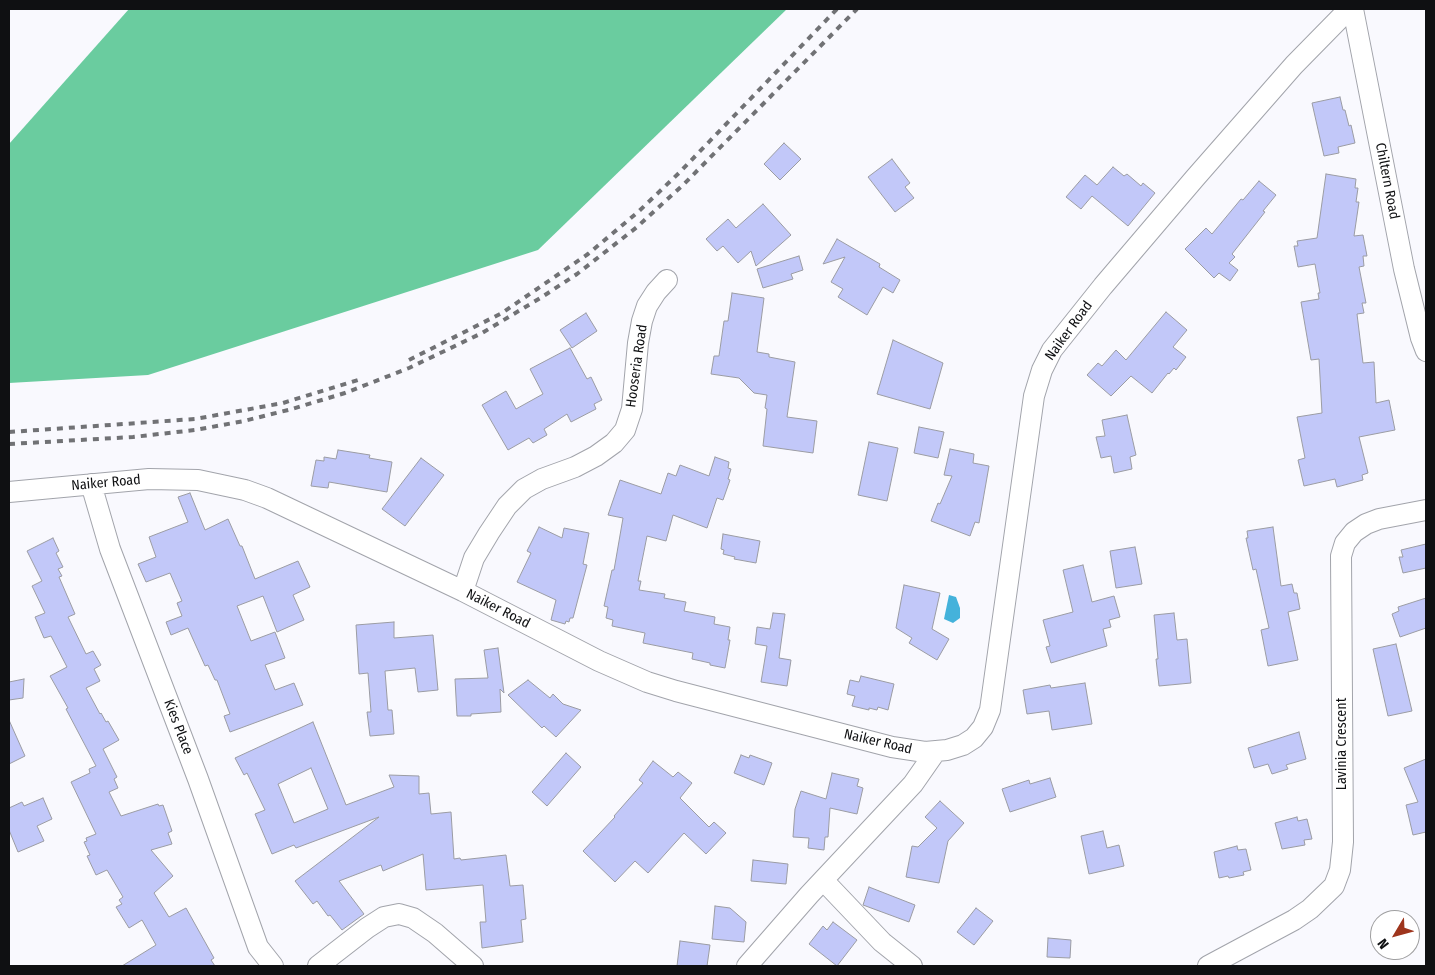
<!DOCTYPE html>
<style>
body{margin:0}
#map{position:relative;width:1435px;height:975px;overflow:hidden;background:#f9f9fe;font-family:"Fira Sans Condensed",sans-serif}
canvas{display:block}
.frame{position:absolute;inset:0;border:10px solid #0f1012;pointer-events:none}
.north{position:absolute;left:1370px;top:910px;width:50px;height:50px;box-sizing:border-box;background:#fff;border:1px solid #9f9fa0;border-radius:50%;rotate:233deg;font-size:14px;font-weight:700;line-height:20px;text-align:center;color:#0f1012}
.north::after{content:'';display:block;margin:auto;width:18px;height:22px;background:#9e351d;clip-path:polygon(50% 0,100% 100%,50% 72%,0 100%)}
</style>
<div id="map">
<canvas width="1435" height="975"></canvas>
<div class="frame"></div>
<div class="north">N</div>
</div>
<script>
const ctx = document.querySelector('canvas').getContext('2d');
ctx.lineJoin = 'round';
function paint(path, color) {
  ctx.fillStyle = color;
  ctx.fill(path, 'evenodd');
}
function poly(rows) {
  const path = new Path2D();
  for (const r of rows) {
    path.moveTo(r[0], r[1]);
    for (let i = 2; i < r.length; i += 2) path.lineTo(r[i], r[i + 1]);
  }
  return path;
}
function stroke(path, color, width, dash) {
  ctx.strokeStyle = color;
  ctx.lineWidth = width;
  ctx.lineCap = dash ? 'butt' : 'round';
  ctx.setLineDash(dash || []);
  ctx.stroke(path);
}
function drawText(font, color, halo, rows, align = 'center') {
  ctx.font = font + ' "Fira Sans Condensed",sans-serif';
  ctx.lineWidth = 4.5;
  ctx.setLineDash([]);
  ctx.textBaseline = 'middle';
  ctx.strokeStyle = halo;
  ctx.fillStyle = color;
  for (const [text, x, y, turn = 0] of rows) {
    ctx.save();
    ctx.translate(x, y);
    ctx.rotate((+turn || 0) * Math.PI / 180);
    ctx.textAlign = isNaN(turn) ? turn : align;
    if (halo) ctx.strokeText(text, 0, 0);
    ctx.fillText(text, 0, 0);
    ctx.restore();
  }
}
paint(poly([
 [129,9,787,9,538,250,148,375,9,383,9,144]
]), '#6acc9f');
paint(poly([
 [949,595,956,597,960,608,960,618,953,623,944,619]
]), '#44b2db');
const building = poly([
 [1340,97,1343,110,1345,110,1349,126,1351,125,1355,143,1338,147,1339,153,1324,156,1312,103,1340,97],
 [784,143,801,159,780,180,764,164,784,143],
 [892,159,910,183,905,187,914,198,895,212,868,177,892,159],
 [1113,167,1124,176,1127,174,1141,186,1143,183,1155,193,1128,226,1092,196,1081,209,1066,197,1085,175,1097,185,1113,167],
 [1326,174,1356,179,1355,188,1358,188,1356,202,1359,202,1354,236,1363,235,1367,256,1363,256,1364,266,1359,267,1366,303,1362,303,1364,313,1357,314,1363,363,1374,362,1376,403,1389,400,1395,430,1359,437,1368,473,1362,475,1363,480,1337,487,1335,479,1304,486,1298,460,1305,458,1297,417,1322,413,1319,359,1311,360,1301,302,1319,299,1318,293,1320,293,1315,264,1298,267,1294,246,1298,246,1297,241,1317,238,1326,174],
 [1259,181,1276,195,1263,211,1265,212,1232,254,1235,257,1229,263,1238,270,1230,281,1219,273,1214,278,1185,249,1206,228,1212,234,1241,199,1243,200,1259,181],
 [763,204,791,235,756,266,751,251,738,263,723,246,717,251,706,239,728,219,736,228,763,204],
 [837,239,880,264,879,267,900,280,893,293,883,287,867,315,838,297,843,289,831,282,845,257,823,264,837,239],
 [799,256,803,270,791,274,793,279,763,288,757,269,799,256],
 [732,293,764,298,757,352,769,354,769,357,795,362,787,417,817,421,813,453,763,446,767,409,765,408,767,395,754,393,739,378,711,374,714,356,719,356,724,321,728,321,732,293],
 [1166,312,1187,330,1173,347,1186,357,1176,370,1174,368,1169,374,1168,373,1152,393,1131,376,1111,396,1087,375,1098,363,1102,366,1116,350,1126,360,1166,312],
 [586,313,597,331,572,348,560,330,586,313],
 [893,340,943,363,930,409,877,394,893,340],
 [570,348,587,379,591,377,602,400,594,404,596,409,571,422,567,414,544,429,547,435,533,443,529,438,508,450,482,405,506,391,516,409,543,394,530,369,570,348],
 [1127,415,1136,455,1130,457,1132,469,1114,473,1111,456,1101,458,1096,437,1105,436,1102,420,1127,415],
 [919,427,944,432,938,458,914,453,919,427],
 [869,442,898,448,887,501,858,495,869,442],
 [950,449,974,454,973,463,989,466,979,523,975,522,970,536,931,521,938,503,940,504,952,476,944,475,950,449],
 [338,450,370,455,369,458,392,462,387,492,329,482,328,488,311,486,316,460,324,461,324,457,336,459,338,450],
 [715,457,729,462,728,468,731,469,728,479,730,480,723,500,717,498,707,528,673,515,666,541,647,536,638,581,641,581,639,590,665,594,664,598,686,602,684,611,715,617,714,624,730,627,728,640,730,640,725,668,710,665,710,663,692,659,693,653,643,643,645,633,612,626,613,620,606,618,608,607,604,606,612,570,614,570,623,518,608,515,620,480,661,494,668,473,676,476,680,465,709,476,715,457],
 [421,458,444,475,405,526,382,509,421,458],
 [190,493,205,530,228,519,240,546,242,546,255,579,298,561,310,587,293,595,304,620,277,632,263,596,237,606,251,641,275,632,285,658,265,665,275,690,294,683,303,705,230,732,224,716,230,714,217,680,215,680,208,665,205,666,188,628,171,635,166,622,182,616,177,603,182,601,170,573,146,582,138,564,156,557,149,537,188,522,178,497,190,493],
 [539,527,562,538,564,528,589,533,583,564,587,565,573,618,570,618,569,622,566,621,565,624,551,620,556,600,517,582,531,553,527,551,539,527],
 [1273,527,1281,586,1292,584,1294,593,1297,593,1300,609,1288,612,1298,660,1268,666,1261,630,1269,628,1256,569,1253,570,1246,538,1248,538,1247,531,1273,527],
 [723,534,760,541,756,563,734,559,735,557,723,554,724,550,721,549,723,534],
 [53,538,59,551,56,553,63,567,58,569,62,576,59,577,75,614,68,617,86,654,93,651,101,665,94,669,100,681,86,688,100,714,101,713,106,722,108,721,119,740,103,749,117,777,114,779,118,788,109,792,121,816,158,804,159,806,163,805,172,831,168,833,172,844,151,850,173,876,154,893,169,917,186,908,214,958,211,960,215,966,122,966,156,945,142,920,129,928,116,907,122,904,119,900,123,897,107,870,96,875,87,856,90,855,84,842,87,841,86,838,96,834,71,782,90,773,89,769,96,766,66,709,68,708,50,676,67,667,51,636,44,638,35,617,45,613,32,586,42,581,27,551,53,538],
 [1426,544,1426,568,1403,573,1399,557,1403,557,1401,550,1426,544],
 [1135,547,1142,584,1116,588,1110,551,1135,547],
 [1083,565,1092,602,1114,596,1120,617,1109,620,1111,627,1103,629,1107,646,1051,663,1046,647,1050,646,1043,620,1073,612,1063,570,1083,565],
 [904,585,940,593,932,629,949,639,937,660,909,643,912,638,896,628,904,585],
 [1426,598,1426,628,1400,637,1392,614,1399,611,1398,607,1426,598],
 [773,613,785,614,779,658,791,660,787,686,761,682,767,646,755,644,757,627,770,629,773,613],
 [1174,613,1177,640,1187,639,1191,683,1159,686,1156,659,1158,659,1154,615,1174,613],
 [394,622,394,638,433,635,438,690,418,692,415,668,385,671,388,710,392,710,394,734,370,736,367,712,371,712,368,673,359,674,356,625,394,622],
 [1396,644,1412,711,1388,716,1373,649,1396,644],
 [498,648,504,693,500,689,501,712,471,714,471,716,457,716,455,679,488,678,484,650,498,648],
 [861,676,894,684,888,710,878,707,877,710,869,708,869,710,852,706,855,696,847,694,850,680,859,682,861,676],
 [24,679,23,698,9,700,9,682,24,679],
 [528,680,550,698,553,694,563,704,581,710,556,737,544,726,542,728,508,695,528,680],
 [1085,683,1092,724,1052,730,1049,711,1027,714,1023,690,1050,685,1051,688,1085,683],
 [9,720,25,756,9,764,9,720],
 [313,722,346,805,394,787,389,775,419,776,419,794,429,793,431,814,451,812,454,859,460,858,461,860,506,855,510,886,523,885,526,919,521,920,523,942,482,948,480,922,486,922,483,885,426,890,423,854,383,871,381,865,339,881,364,914,342,930,330,915,328,916,317,901,313,904,295,881,379,817,296,848,294,845,272,854,255,814,265,810,247,773,244,775,235,758,313,722],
 [311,768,328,809,294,823,278,784,311,768],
 [1299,732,1306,759,1286,765,1288,769,1272,774,1268,764,1254,768,1248,748,1299,732],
 [566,753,581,767,547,806,532,792,566,753],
 [741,755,749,758,750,755,772,763,764,785,734,773,741,755],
 [1426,759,1426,832,1413,835,1406,805,1418,802,1404,768,1426,759],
 [653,761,673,777,678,772,692,783,680,798,709,827,714,822,726,833,706,854,684,833,648,873,635,861,615,882,583,851,615,817,614,816,643,783,639,780,653,761],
 [832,773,859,779,857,786,863,788,857,814,830,808,828,837,825,837,824,850,808,848,809,838,793,837,795,809,801,791,826,799,832,773],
 [1050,778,1056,797,1010,812,1002,789,1029,780,1030,784,1050,778],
 [43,798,52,819,37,826,44,841,18,852,9,830,9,808,22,802,24,806,43,798],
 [940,801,964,823,948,841,939,883,906,877,912,846,918,847,937,828,925,817,940,801],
 [1297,817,1298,821,1307,819,1312,839,1304,840,1305,845,1282,849,1275,823,1297,817],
 [1103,831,1107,848,1119,845,1124,866,1089,874,1081,836,1103,831],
 [1237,846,1238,850,1246,849,1251,870,1243,872,1244,875,1229,878,1228,876,1219,878,1214,852,1237,846],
 [753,860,788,864,786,884,751,881,753,860],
 [869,887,915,905,909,922,863,905,869,887],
 [715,906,730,908,746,922,744,942,712,939,715,906],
 [976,908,993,921,974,945,957,932,976,908],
 [833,922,857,940,837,966,809,944,823,926,827,930,833,922],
 [1048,938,1071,940,1070,958,1047,957,1048,938],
 [680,941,710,945,707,966,677,966,680,941]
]);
paint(building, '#c2c8f9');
stroke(building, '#9b9ca3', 1);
const minor = poly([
 [1353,9,1404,269,1421,338,1426,351],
 [91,484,110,549,198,779,258,947,273,966],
 [9,492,149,479,198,480,245,490,267,498,463,591,599,661,647,682,676,691,892,747,925,752,947,750,963,745,974,738,983,727,990,710,1034,396,1042,370,1052,350,1103,286,1195,178,1294,65,1349,9],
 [463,591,474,558,489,533,507,506,524,489,542,479,575,467,596,456,614,443,625,430,632,409,638,343,642,321,647,306,656,292,667,280],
 [823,880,882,942,912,966],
 [318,966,367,928,384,917,399,914,413,918,435,933,473,966],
 [747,966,809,895,913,784,936,751],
 [1208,966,1294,920,1310,909,1334,886,1340,870,1343,842,1341,556,1345,543,1354,532,1366,524,1379,519,1426,510]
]);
stroke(minor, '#a2a4ab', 22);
stroke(minor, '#fff', 20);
stroke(poly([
 [409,360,502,313,588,254,638,212,679,173,837,9],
 [9,432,195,419,283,403,358,380],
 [9,444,133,437,195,430,244,421,292,409,345,393,409,368,482,333,542,297,577,274,637,227,684,184,857,9]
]), '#717275', 4, [6, 6]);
drawText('14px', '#0f1012', '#fff', [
 ["Chiltern Road",1387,181,79],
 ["Naiker Road",1069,331,-54],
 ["Hooseria Road",637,366,-82],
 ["Naiker Road",106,483,-5],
 ["Naiker Road",498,609,27],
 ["Kies Place",178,727,69],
 ["Naiker Road",878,742,13],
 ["Lavinia Crescent",1342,744,-90]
]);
</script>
